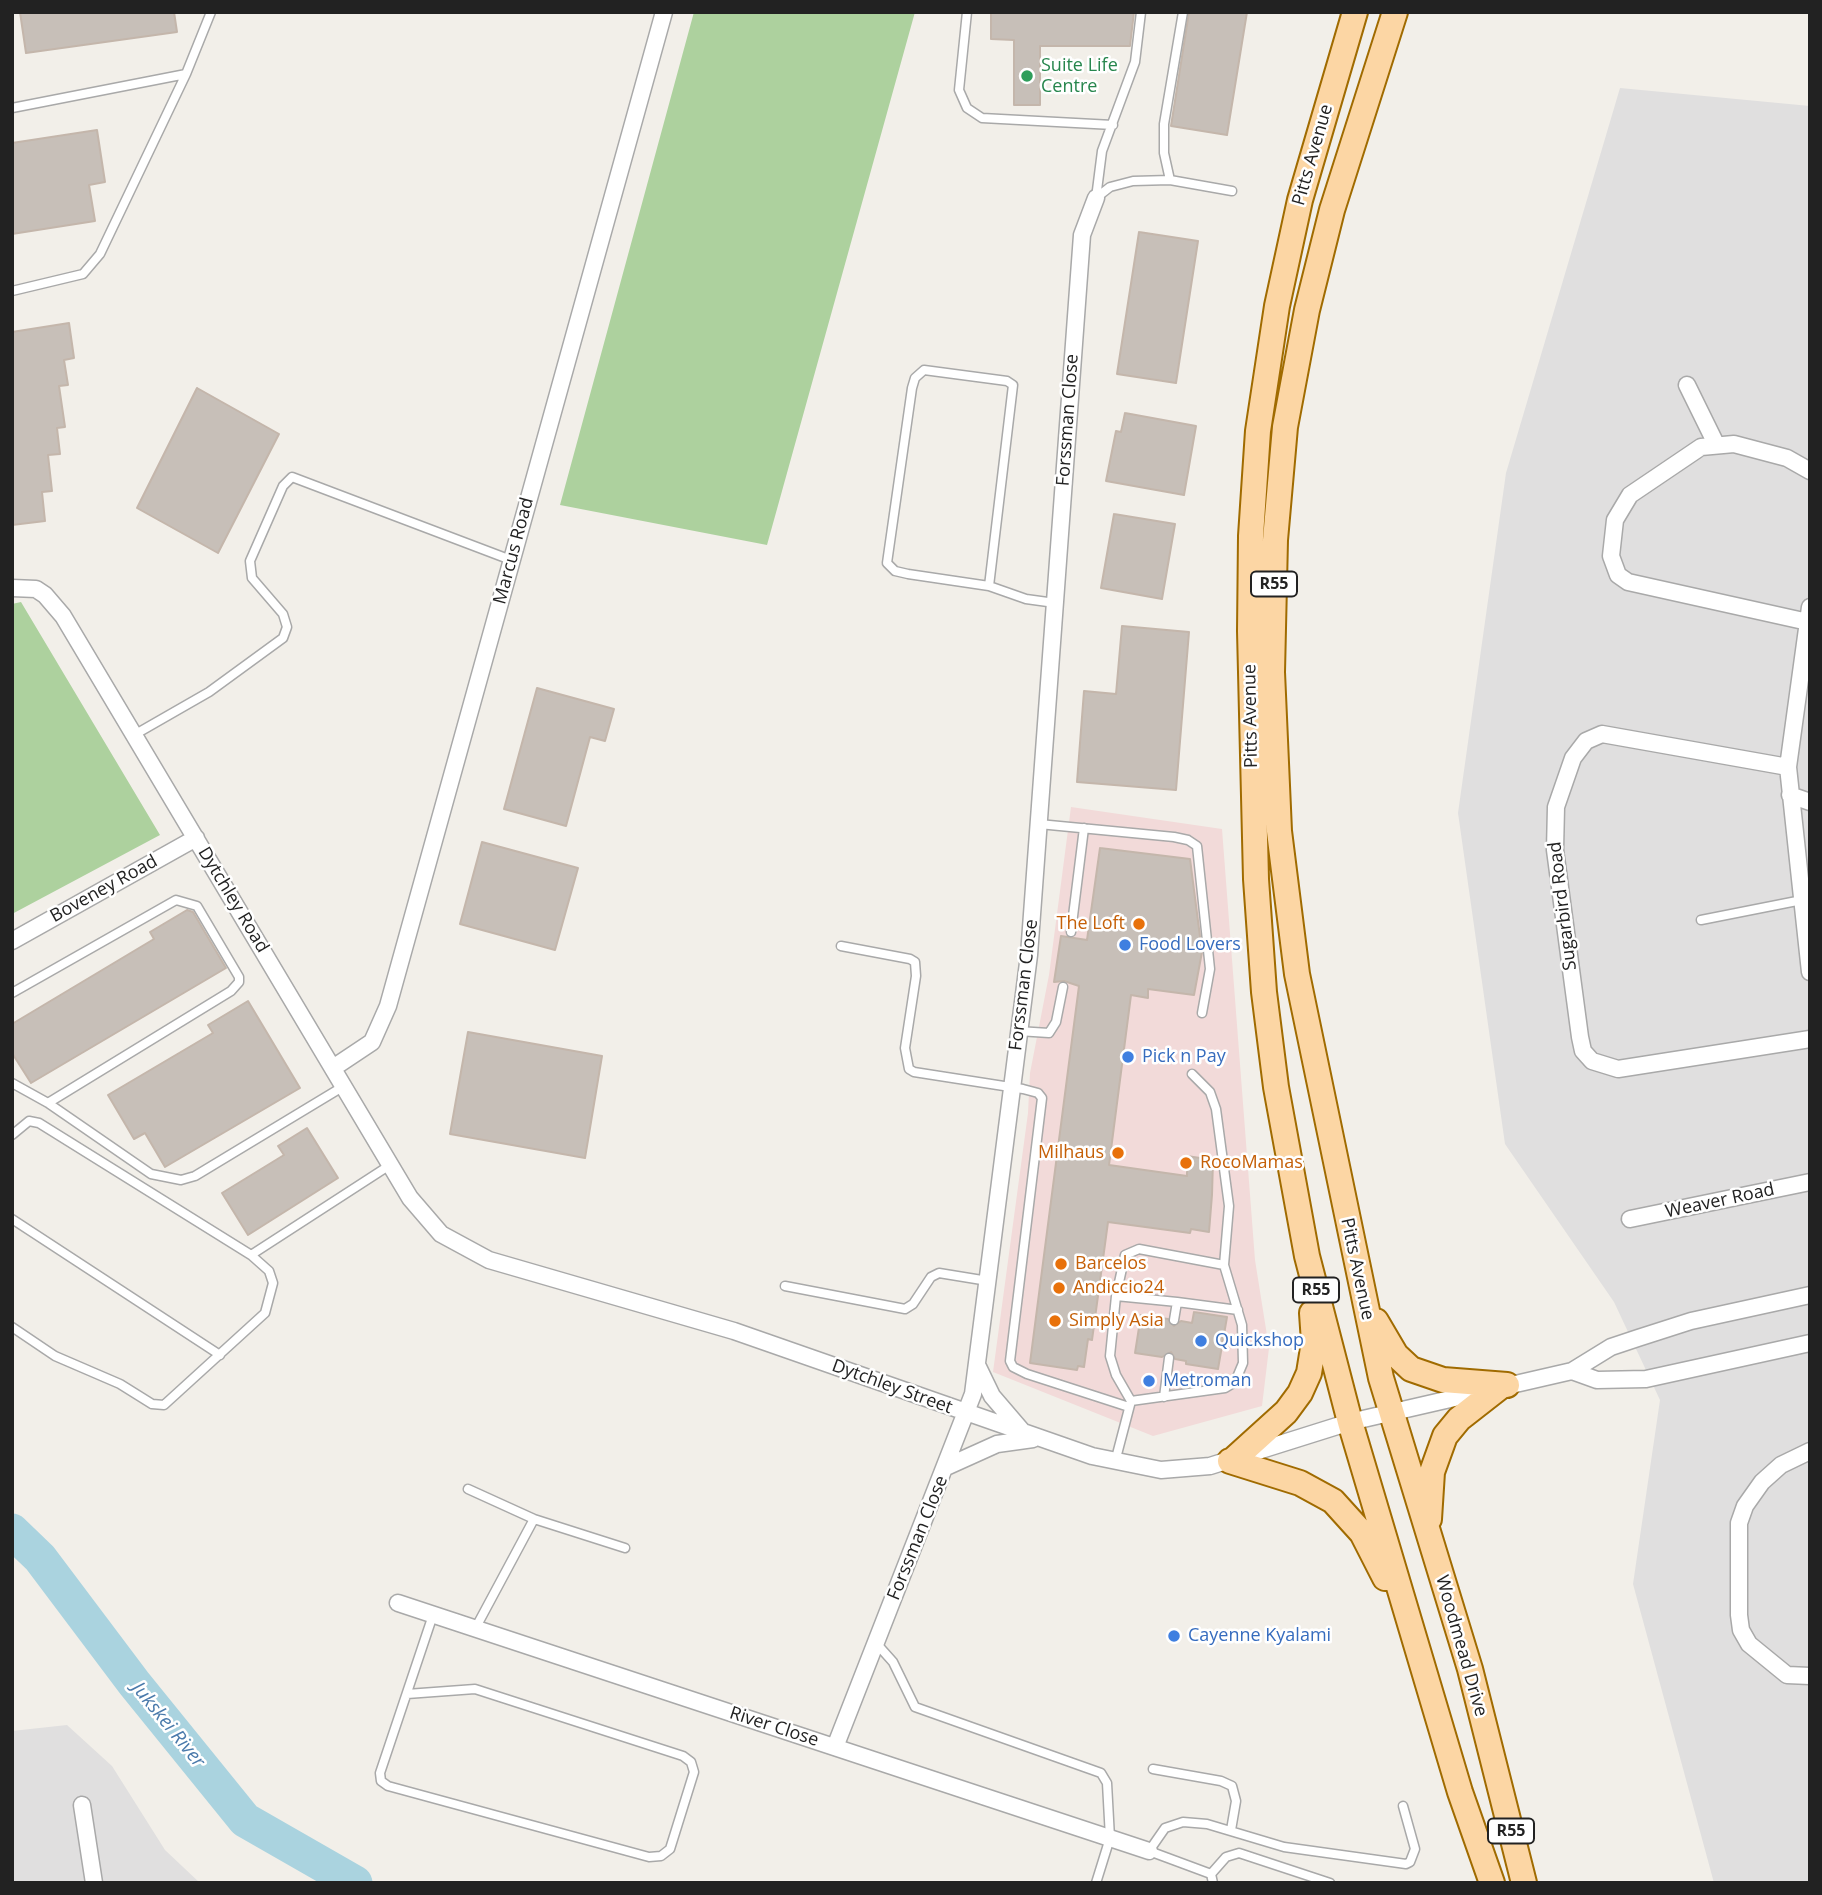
<!DOCTYPE html>
<style>
body{margin:0}
#map{position:relative;width:1822px;height:1895px;overflow:hidden;background:#f2efe9;font-family:"Open Sans",sans-serif}
canvas{display:block}
.frame{position:absolute;inset:0;border:14px solid #222;pointer-events:none}
</style>
<div id="map">
<canvas width="1822" height="1895"></canvas>
<div class="frame"></div>
</div>
<script>
const ctx = document.querySelector('canvas').getContext('2d');
ctx.lineJoin = 'round';
function paint(path, color) {
  ctx.fillStyle = color;
  ctx.fill(path, 'evenodd');
}
function poly(rows) {
  const path = new Path2D();
  for (const r of rows) {
    path.moveTo(r[0], r[1]);
    for (let i = 2; i < r.length; i += 2) path.lineTo(r[i], r[i + 1]);
  }
  return path;
}
function stroke(path, color, width, dash) {
  ctx.strokeStyle = color;
  ctx.lineWidth = width;
  ctx.lineCap = dash ? 'butt' : 'round';
  ctx.setLineDash(dash || []);
  ctx.stroke(path);
}
function drawText(font, color, halo, rows, align = 'center') {
  ctx.font = font + ' "Open Sans",sans-serif';
  ctx.lineWidth = 5;
  ctx.setLineDash([]);
  ctx.textBaseline = 'middle';
  ctx.strokeStyle = halo;
  ctx.fillStyle = color;
  for (const [text, x, y, turn = 0] of rows) {
    ctx.save();
    ctx.translate(x, y);
    ctx.rotate((+turn || 0) * Math.PI / 180);
    ctx.textAlign = isNaN(turn) ? turn : align;
    if (halo) ctx.strokeText(text, 0, 0);
    ctx.fillText(text, 0, 0);
    ctx.restore();
  }
}
paint(poly([
 [1620,88,1810,106,1810,1883,1714,1883,1633,1584,1660,1400,1614,1302,1505,1144,1458,813,1506,473],
 [67,1725,112,1766,165,1850,200,1883,12,1883,12,1731]
]), '#e0dfdf');
paint(poly([
 [1071,807,1222,829,1255,1260,1269,1348,1262,1406,1153,1436,993,1372,1028,1113,1030,1073,1049,975]
]), '#f2dad9');
paint(poly([
 [694,12,915,12,767,545,560,505],
 [21,602,160,835,12,914,12,604]
]), '#add19e');
stroke(poly([
 [12,1531,40,1558,134,1683,245,1820,355,1883]
]), '#aad3df', 35);
const building = poly([
 [20,12,174,12,177,32,26,53,20,12],
 [991,12,1134,12,1130,46,1040,46,1040,105,1014,105,1014,40,991,39,991,12],
 [1189,12,1247,12,1227,135,1171,126,1189,12],
 [97,130,105,182,89,185,95,221,12,234,12,143,97,130],
 [1139,232,1198,241,1176,383,1117,374,1139,232],
 [69,323,74,358,64,360,68,385,59,386,65,427,57,428,60,454,48,455,52,491,42,492,45,521,12,525,12,332,69,323],
 [197,388,279,434,218,553,137,508,197,388],
 [1125,413,1196,426,1184,495,1106,481,1116,431,1121,432,1125,413],
 [1114,514,1175,524,1162,599,1101,588,1114,514],
 [1122,626,1189,632,1176,790,1077,782,1084,691,1116,694,1122,626],
 [537,688,614,709,605,741,590,737,566,826,504,809,537,688],
 [482,842,578,868,555,950,460,924,482,842],
 [1100,848,1190,859,1202,952,1194,995,1148,989,1148,998,1131,995,1109,1165,1187,1176,1187,1156,1213,1160,1212,1195,1209,1232,1191,1229,1190,1233,1108,1222,1092,1340,1088,1339,1084,1367,1078,1366,1077,1370,1030,1363,1079,986,1064,981,1054,982,1061,936,1087,940,1100,848],
 [187,910,193,912,226,968,31,1083,12,1053,12,1024,154,939,150,932,187,910],
 [248,1001,300,1088,165,1167,145,1133,134,1139,108,1095,213,1033,208,1025,248,1001],
 [468,1032,602,1056,585,1158,450,1134,468,1032],
 [307,1128,338,1178,248,1235,222,1193,284,1155,278,1146,307,1128],
 [1194,1312,1227,1317,1218,1369,1186,1364,1186,1361,1175,1359,1171,1352,1162,1357,1135,1353,1141,1315,1168,1319,1174,1326,1181,1321,1192,1323,1194,1312]
]);
paint(building, '#c7bfb8');
stroke(building, '#c4b6ab', 2);
const service = poly([
 [967,12,959,90,967,108,982,118,1113,125],
 [1183,12,1164,124,1164,153,1170,180,1232,191],
 [186,74,211,12],
 [12,108,186,74,100,254,83,274,12,291],
 [1096,198,1102,151,1135,62,1141,12],
 [1096,198,1110,187,1133,181,1170,180],
 [989,586,908,574,895,571,887,563,912,388,915,378,924,370,1007,381,1013,385,989,586,1026,599,1055,603],
 [134,735,209,692,283,638,287,627,283,614,252,578,250,561,283,486,292,477,511,560],
 [1039,824,1174,837,1188,840,1197,846,1210,969,1202,1013],
 [1701,920,1802,900],
 [1071,932,1084,828],
 [841,946,910,959,915,962,916,976,905,1048,909,1069,914,1072,1023,1089,1038,1093,1042,1098,1010,1361,1013,1367,1027,1374,1129,1407],
 [12,993,176,900,197,906,239,977,239,982,231,991,48,1103],
 [1018,1031,1049,1033,1056,1022,1063,987],
 [12,1083,48,1103,151,1174,181,1180,195,1176,344,1086],
 [12,1135,29,1121,39,1123,251,1255],
 [12,1219,220,1355],
 [785,1286,905,1309,913,1304,931,1277,939,1273,988,1281],
 [1116,1296,1177,1302,1174,1320],
 [1177,1302,1238,1310],
 [12,1327,55,1356,120,1384,152,1404,164,1405,265,1313,273,1283,269,1271,251,1255,390,1165],
 [1164,1397,1169,1358],
 [1131,1401,1225,1388,1235,1382,1243,1363,1242,1325,1224,1265,1229,1206,1216,1109,1210,1092,1192,1074],
 [1115,1462,1131,1401,1116,1375,1110,1356,1116,1296,1125,1255,1139,1249,1224,1265],
 [468,1489,534,1519,625,1548],
 [475,1629,534,1519],
 [876,1643,893,1662,915,1707,1101,1773,1107,1783,1110,1838,1096,1883],
 [407,1694,475,1689,683,1756,691,1762,694,1772,670,1849,661,1856,649,1857,388,1786,381,1781,380,1773,433,1615],
 [1153,1769,1221,1781,1232,1786,1236,1801,1231,1830],
 [1211,1874,1149,1851,1165,1828,1183,1822,1207,1824,1284,1847,1406,1864,1410,1862,1415,1849,1403,1806],
 [1213,1883,1211,1874,1226,1857,1239,1853,1330,1883]
]);
const minor = poly([
 [1687,385,1716,444],
 [12,588,36,589,45,595,63,616,410,1198,441,1234,489,1260,734,1331,1092,1456,1161,1470,1210,1466,1350,1422,1572,1371,1611,1347,1638,1338,1691,1321,1810,1295],
 [1810,607,1788,767,1810,972],
 [1808,622,1628,582,1618,575,1611,556,1615,520,1630,495,1701,447,1734,444,1787,458,1810,471],
 [1788,767,1602,734,1586,741,1573,758,1556,807,1555,850,1580,1037,1583,1051,1592,1061,1618,1069,1810,1039],
 [1790,795,1810,802],
 [12,941,196,838],
 [333,1068,372,1042,388,1006,664,12],
 [1630,1219,1810,1182],
 [978,1367,992,1396,1022,1431],
 [1572,1371,1597,1380,1646,1379,1810,1343],
 [1810,1451,1781,1465,1762,1482,1745,1506,1739,1523,1739,1615,1741,1630,1749,1644,1787,1675,1810,1676],
 [946,1467,997,1444,1033,1439],
 [398,1603,1149,1851],
 [835,1747,973,1394,1029,955,1082,235,1096,198],
 [82,1805,94,1883]
]);
const primary = poly([
 [1355,12,1300,200,1277,306,1258,431,1251,536,1250,631,1256,879,1264,992,1276,1087,1307,1256,1350,1422,1460,1792,1492,1883],
 [1395,12,1332,210,1307,310,1285,427,1275,540,1272,672,1279,831,1297,974,1381,1378,1470,1669,1524,1883],
 [1376,1321,1396,1355,1411,1369,1443,1380,1507,1385],
 [1233,1460,1286,1412,1300,1393,1309,1373,1314,1342,1312,1313],
 [1230,1461,1300,1483,1333,1501,1362,1533,1385,1578],
 [1429,1519,1432,1472,1445,1436,1459,1419,1500,1387]
]);
stroke(service, '#a9a9a9', 11);
stroke(minor, '#a9a9a9', 19);
stroke(primary, '#a06b00', 28);
stroke(service, '#fff', 8);
stroke(minor, '#fff', 16);
stroke(primary, '#fcd6a4', 24);
for (const [x, y, r, color] of [
 [1027,76,7,"#2e9e5b"],
 [1139,924,7,"#e8710a"],
 [1125,945,7,"#3f7fe0"],
 [1128,1057,7,"#3f7fe0"],
 [1118,1153,7,"#e8710a"],
 [1186,1163,7,"#e8710a"],
 [1061,1264,7,"#e8710a"],
 [1059,1288,7,"#e8710a"],
 [1055,1321,7,"#e8710a"],
 [1201,1341,7,"#3f7fe0"],
 [1149,1381,7,"#3f7fe0"],
 [1174,1636,7,"#3f7fe0"]
]) {
  const dot = new Path2D();
  dot.arc(x, y, r, 0, 2 * Math.PI);
  ctx.fillStyle = color;
  ctx.fill(dot);
  stroke(dot, '#fff', 2.5);
}
for (const [x, y, w] of [
 [1274,584,46],
 [1316,1290,46],
 [1511,1831,46]
]) {
  const box = new Path2D();
  box.roundRect(x - w / 2, y - 12.5, w, 25, 5);
  ctx.fillStyle = '#fff';
  ctx.fill(box);
  stroke(box, '#222', 2);
}
drawText('bold 16px', '#222', null, [
 ["R55",1274,584],
 ["R55",1316,1290],
 ["R55",1511,1831]
]);
drawText('18px', '#27864d', '#fff', [
 ["Suite Life",1041,66],
 ["Centre",1041,87]
], 'left');
drawText('18px', '#222', '#fff', [
 ["Pitts Avenue",1313,155,-74],
 ["Forssman Close",1068,420,-86],
 ["Marcus Road",514,551,-75],
 ["Pitts Avenue",1251,716,-91],
 ["Boveney Road",104,889,-29],
 ["Dytchley Road",233,900,59],
 ["Sugarbird Road",1563,906,-97],
 ["Forssman Close",1024,985,-83],
 ["Weaver Road",1720,1201,-12],
 ["Pitts Avenue",1357,1269,78],
 ["Dytchley Street",892,1387,20],
 ["Forssman Close",918,1538,-68],
 ["Woodmead Drive",1461,1646,74],
 ["River Close",774,1727,18]
]);
drawText('18px', '#c56008', '#fff', [
 ["The Loft",1125,924,"right"],
 ["Milhaus",1104,1153,"right"],
 ["RocoMamas",1200,1163],
 ["Barcelos",1075,1264],
 ["Andiccio24",1073,1288],
 ["Simply Asia",1069,1321]
], 'left');
drawText('18px', '#366cbe', '#fff', [
 ["Food Lovers",1139,945],
 ["Pick n Pay",1142,1057],
 ["Quickshop",1215,1341],
 ["Metroman",1163,1381],
 ["Cayenne Kyalami",1188,1636]
], 'left');
drawText('italic 19px', '#4a7aab', '#fff', [
 ["Jukskei River",168,1725,51]
]);
</script>
